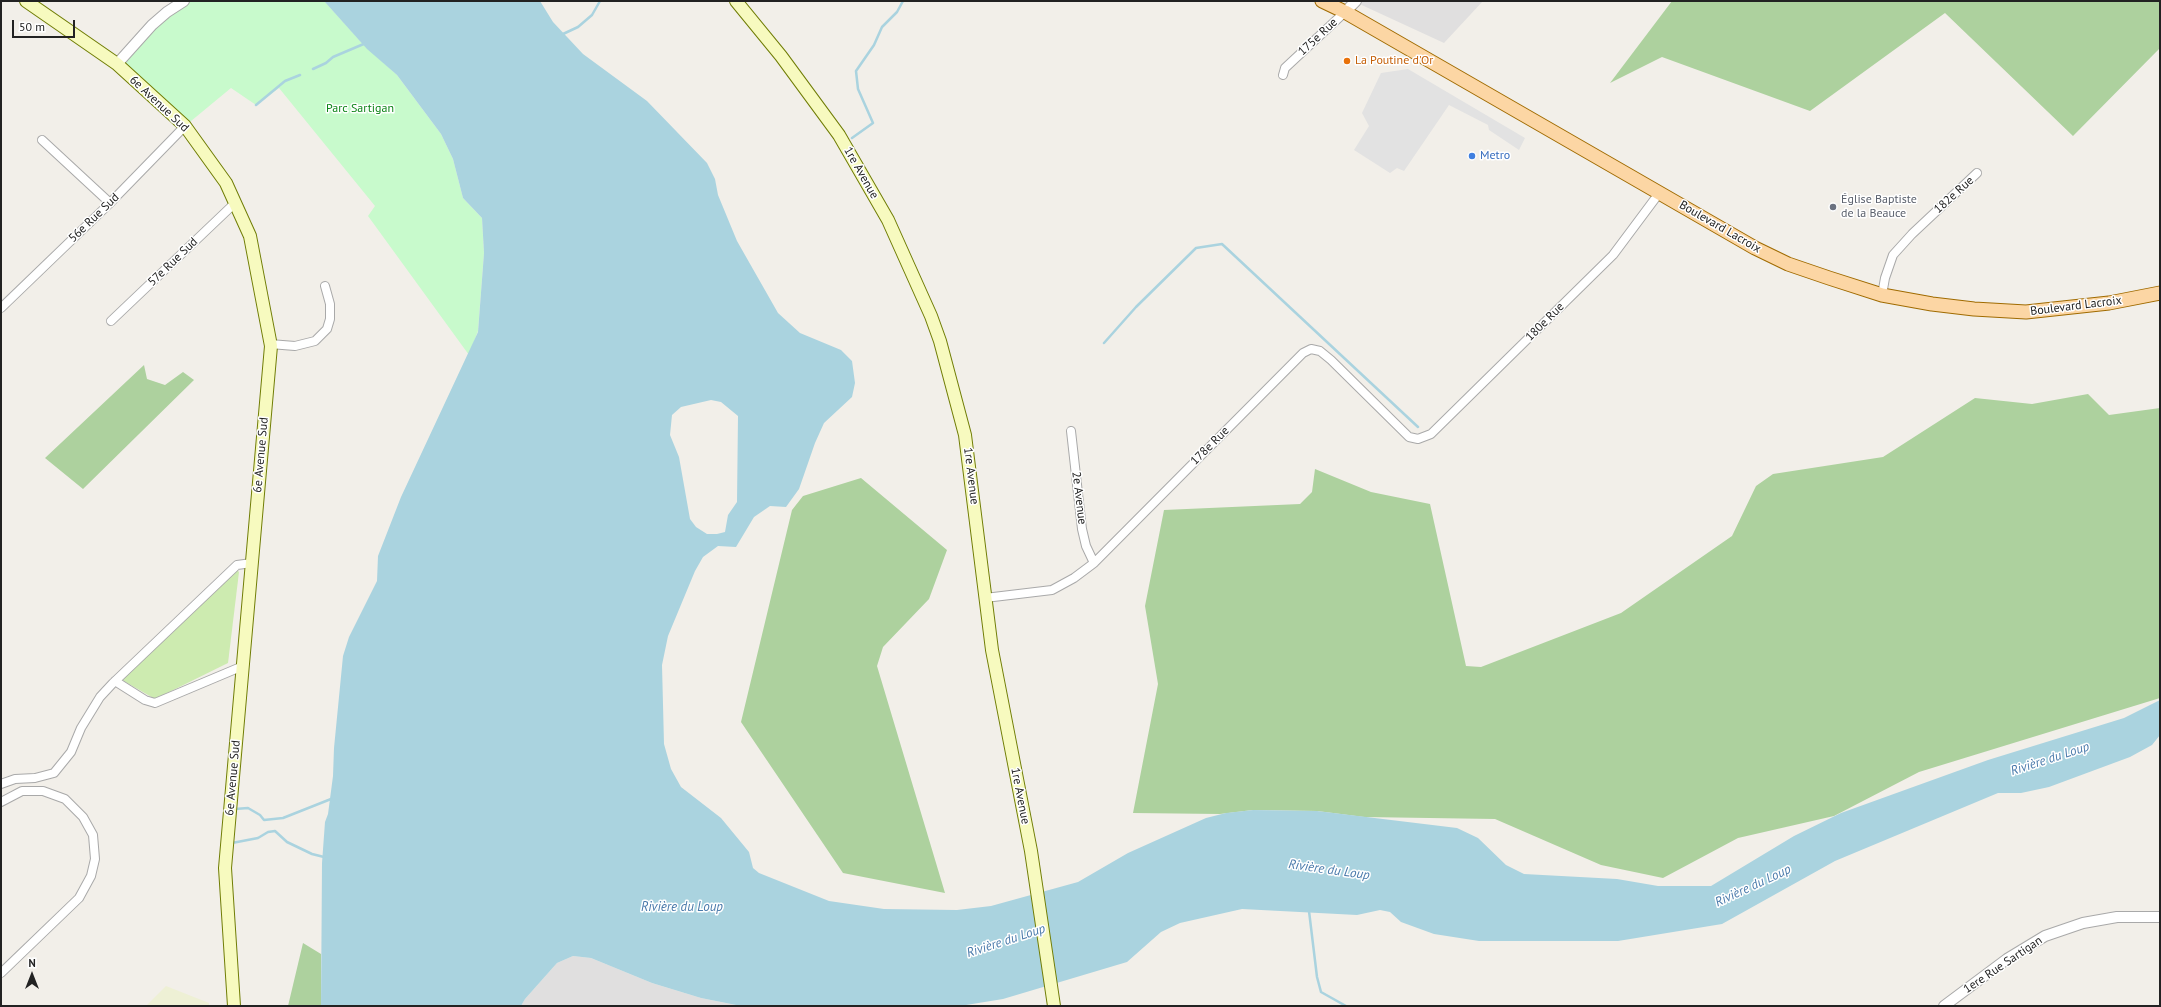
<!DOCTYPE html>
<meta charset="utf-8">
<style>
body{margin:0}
#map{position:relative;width:2161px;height:1007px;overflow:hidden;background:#f2efe9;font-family:"PT Sans",sans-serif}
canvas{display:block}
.frame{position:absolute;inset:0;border:2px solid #222;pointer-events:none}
.north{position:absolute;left:12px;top:955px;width:40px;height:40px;-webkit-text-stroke:3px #fff;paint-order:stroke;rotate:0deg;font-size:11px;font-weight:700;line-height:16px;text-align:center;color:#222}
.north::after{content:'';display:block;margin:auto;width:14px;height:18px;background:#222;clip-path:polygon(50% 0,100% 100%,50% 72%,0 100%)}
.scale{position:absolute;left:12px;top:20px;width:63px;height:18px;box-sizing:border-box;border:2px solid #222;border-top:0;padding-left:5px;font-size:12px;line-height:14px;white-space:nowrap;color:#222;-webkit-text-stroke:3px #fff;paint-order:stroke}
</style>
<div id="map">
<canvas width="2161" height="1007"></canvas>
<div class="frame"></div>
<div class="north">N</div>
<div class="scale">50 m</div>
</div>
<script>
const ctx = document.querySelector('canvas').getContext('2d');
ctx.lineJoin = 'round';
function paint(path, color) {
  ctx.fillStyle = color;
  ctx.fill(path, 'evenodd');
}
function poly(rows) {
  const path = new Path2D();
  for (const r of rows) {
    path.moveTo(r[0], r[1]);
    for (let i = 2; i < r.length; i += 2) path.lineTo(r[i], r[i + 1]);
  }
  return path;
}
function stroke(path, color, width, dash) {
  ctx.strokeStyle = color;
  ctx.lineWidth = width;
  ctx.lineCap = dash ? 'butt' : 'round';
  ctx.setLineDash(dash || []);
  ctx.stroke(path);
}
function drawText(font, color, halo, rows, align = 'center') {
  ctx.font = font + ' "PT Sans",sans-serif';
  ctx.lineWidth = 3;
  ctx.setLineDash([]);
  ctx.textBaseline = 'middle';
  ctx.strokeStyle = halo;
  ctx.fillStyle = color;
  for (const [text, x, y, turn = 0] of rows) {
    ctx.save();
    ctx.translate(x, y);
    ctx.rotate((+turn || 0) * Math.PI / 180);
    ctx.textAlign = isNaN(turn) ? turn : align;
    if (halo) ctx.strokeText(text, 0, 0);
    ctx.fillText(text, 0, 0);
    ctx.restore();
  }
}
paint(poly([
 [1353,1,1483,1,1444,43],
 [573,956,591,958,652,983,701,998,736,1005,752,1006,521,1006,525,999,557,963]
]), '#e0dfdf');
paint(poly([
 [166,986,209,1003,209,1006,146,1006]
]), '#eef0d5');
paint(poly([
 [237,570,239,572,228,663,155,699,122,680]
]), '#cdebb0');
paint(poly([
 [1672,1,2160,1,2160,48,2073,136,1945,13,1810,111,1662,57,1610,83],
 [144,365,147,379,165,385,183,372,194,380,83,489,45,458],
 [2088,394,2109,415,2160,408,2160,698,1919,772,1834,816,1738,838,1663,878,1601,865,1495,819,1364,817,1317,811,1253,810,1220,814,1133,813,1158,684,1145,606,1164,510,1300,504,1312,492,1315,469,1371,492,1430,504,1466,666,1481,667,1621,613,1732,536,1756,486,1773,474,1883,457,1975,398,2032,404],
 [861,478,947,550,929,599,883,647,877,666,945,893,843,873,741,722,792,510,803,496],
 [303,943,321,954,321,1006,288,1006]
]), '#add19e');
paint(poly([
 [181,1,324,1,363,44,397,75,441,134,453,159,463,198,482,218,484,253,478,331,469,355,368,216,375,206,279,88,256,105,231,88,185,126,117,64]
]), '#c8facc');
paint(poly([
 [1408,69,1525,138,1519,150,1489,130,1488,125,1449,105,1404,171,1397,168,1390,173,1354,150,1369,126,1362,113,1381,73]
]), '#e2e2e2');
paint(poly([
 [324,1,540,1,553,22,583,54,647,101,707,163,715,179,718,195,737,241,778,313,800,333,841,350,852,361,855,383,852,397,824,423,815,443,799,489,786,507,770,506,754,517,736,547,718,546,703,557,695,571,668,636,662,665,664,744,671,769,681,787,721,818,749,852,753,868,759,873,829,901,884,909,957,910,991,906,1078,882,1128,853,1206,818,1226,813,1253,810,1317,811,1457,828,1478,838,1506,865,1524,874,1617,879,1658,886,1711,886,1794,836,1841,813,1988,760,2124,718,2160,700,2160,735,2152,745,2130,757,2049,787,2021,793,1998,793,1835,861,1722,924,1618,941,1479,941,1434,934,1401,922,1390,912,1380,910,1357,915,1242,909,1180,923,1161,932,1127,962,1003,999,960,1006,736,1005,701,998,652,983,591,958,573,956,557,963,525,999,521,1006,321,1006,322,863,325,822,328,814,333,776,334,748,343,656,349,637,377,581,378,556,401,497,478,332,484,253,482,218,463,198,453,159,441,134,397,75,367,49],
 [711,400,721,402,738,416,737,502,728,515,725,532,717,534,707,534,696,527,690,519,679,457,670,435,672,415,681,407]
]), '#aad3df');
stroke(poly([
 [563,34,578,27,592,15,600,1],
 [313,69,326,63,333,57,366,43],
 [256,105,285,81,300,75],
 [852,138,873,123,858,89,856,71,874,45,882,27,897,12,903,1],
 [1104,343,1136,307,1196,248,1222,244,1418,427],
 [235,809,248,808,260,815,264,820,283,818,331,799],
 [232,843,258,838,268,832,275,831,287,842,312,854,324,857],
 [1309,911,1317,977,1321,992,1346,1006]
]), '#aad3df', 2.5);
const minor = poly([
 [1283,75,1285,68,1345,12],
 [42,140,110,203],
 [1882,295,1885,278,1893,255,1912,234,1977,173],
 [1,308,110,203,185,126],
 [111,321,235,203],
 [270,344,295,346,315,341,327,329,330,319,330,304,325,286],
 [1071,431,1082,529,1086,546,1094,563],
 [985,598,1052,590,1074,578,1094,563,1303,353,1311,349,1320,351,1331,360,1409,437,1418,439,1431,434,1613,255,1660,192],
 [115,681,145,700,155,703,243,666],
 [1,784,15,779,35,778,54,773,71,752,81,728,100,697,113,683,237,565,252,563],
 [1,802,22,791,43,791,65,799,83,817,93,835,95,859,91,876,79,898,1,973]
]);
const tertiary = poly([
 [1345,12,1356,1],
 [117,64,152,25,167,12,184,1],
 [1944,1006,2007,959,2045,936,2083,923,2117,917,2160,917]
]);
const secondary = poly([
 [26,1,117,64,185,126,226,183,250,236,271,346,225,868,234,1006],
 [736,1,781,56,839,135,888,220,931,316,940,341,965,435,992,650,1031,851,1054,1006]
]);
const primary = poly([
 [1322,1,1345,12,1755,248,1788,264,1829,278,1882,295,1932,304,1974,309,2026,312,2109,303,2160,293]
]);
stroke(minor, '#a9a9a9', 10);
stroke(tertiary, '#a9a9a9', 12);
stroke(secondary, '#707d05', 14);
stroke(primary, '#a06b00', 15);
stroke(minor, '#fff', 8);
stroke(tertiary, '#fff', 10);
stroke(secondary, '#f7fabf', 12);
stroke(primary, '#fcd6a4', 13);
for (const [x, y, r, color] of [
 [1347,61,4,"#e8710a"],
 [1472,156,4,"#3f7fe0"],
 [1833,207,4,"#6b7280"]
]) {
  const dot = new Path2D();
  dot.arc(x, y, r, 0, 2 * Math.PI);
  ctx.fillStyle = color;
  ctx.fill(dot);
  stroke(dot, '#fff', 1.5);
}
drawText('12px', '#222', '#fff', [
 ["175e Rue",1318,37,-43],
 ["6e Avenue Sud",159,104,43],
 ["1re Avenue",861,173,60],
 ["182e Rue",1954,195,-42],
 ["56e Rue Sud",94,218,-44],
 ["Boulevard Lacroix",1720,227,30],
 ["57e Rue Sud",173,262,-44],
 ["Boulevard Lacroix",2076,306,-7],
 ["180e Rue",1545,322,-45],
 ["178e Rue",1210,446,-45],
 ["6e Avenue Sud",261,455,-85],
 ["1re Avenue",971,476,83],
 ["2e Avenue",1079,498,83],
 ["6e Avenue Sud",233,778,-85],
 ["1re Avenue",1020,796,79],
 ["1ere Rue Sartigan",2003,965,-34]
]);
drawText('12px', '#c56008', '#fff', [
 ["La Poutine d'Or",1355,61]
], 'left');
drawText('12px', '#0c8416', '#fff', [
 ["Parc Sartigan",360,109]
]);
drawText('12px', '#366cbe', '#fff', [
 ["Metro",1480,156]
], 'left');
drawText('12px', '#5b616d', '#fff', [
 ["Église Baptiste",1841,200],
 ["de la Beauce",1841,214]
], 'left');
drawText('italic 13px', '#4a7aab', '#fff', [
 ["Rivière du Loup",2050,759,-18],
 ["Rivière du Loup",1329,870,8],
 ["Rivière du Loup",1753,886,-25],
 ["Rivière du Loup",682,907],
 ["Rivière du Loup",1006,941,-18]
]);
</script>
